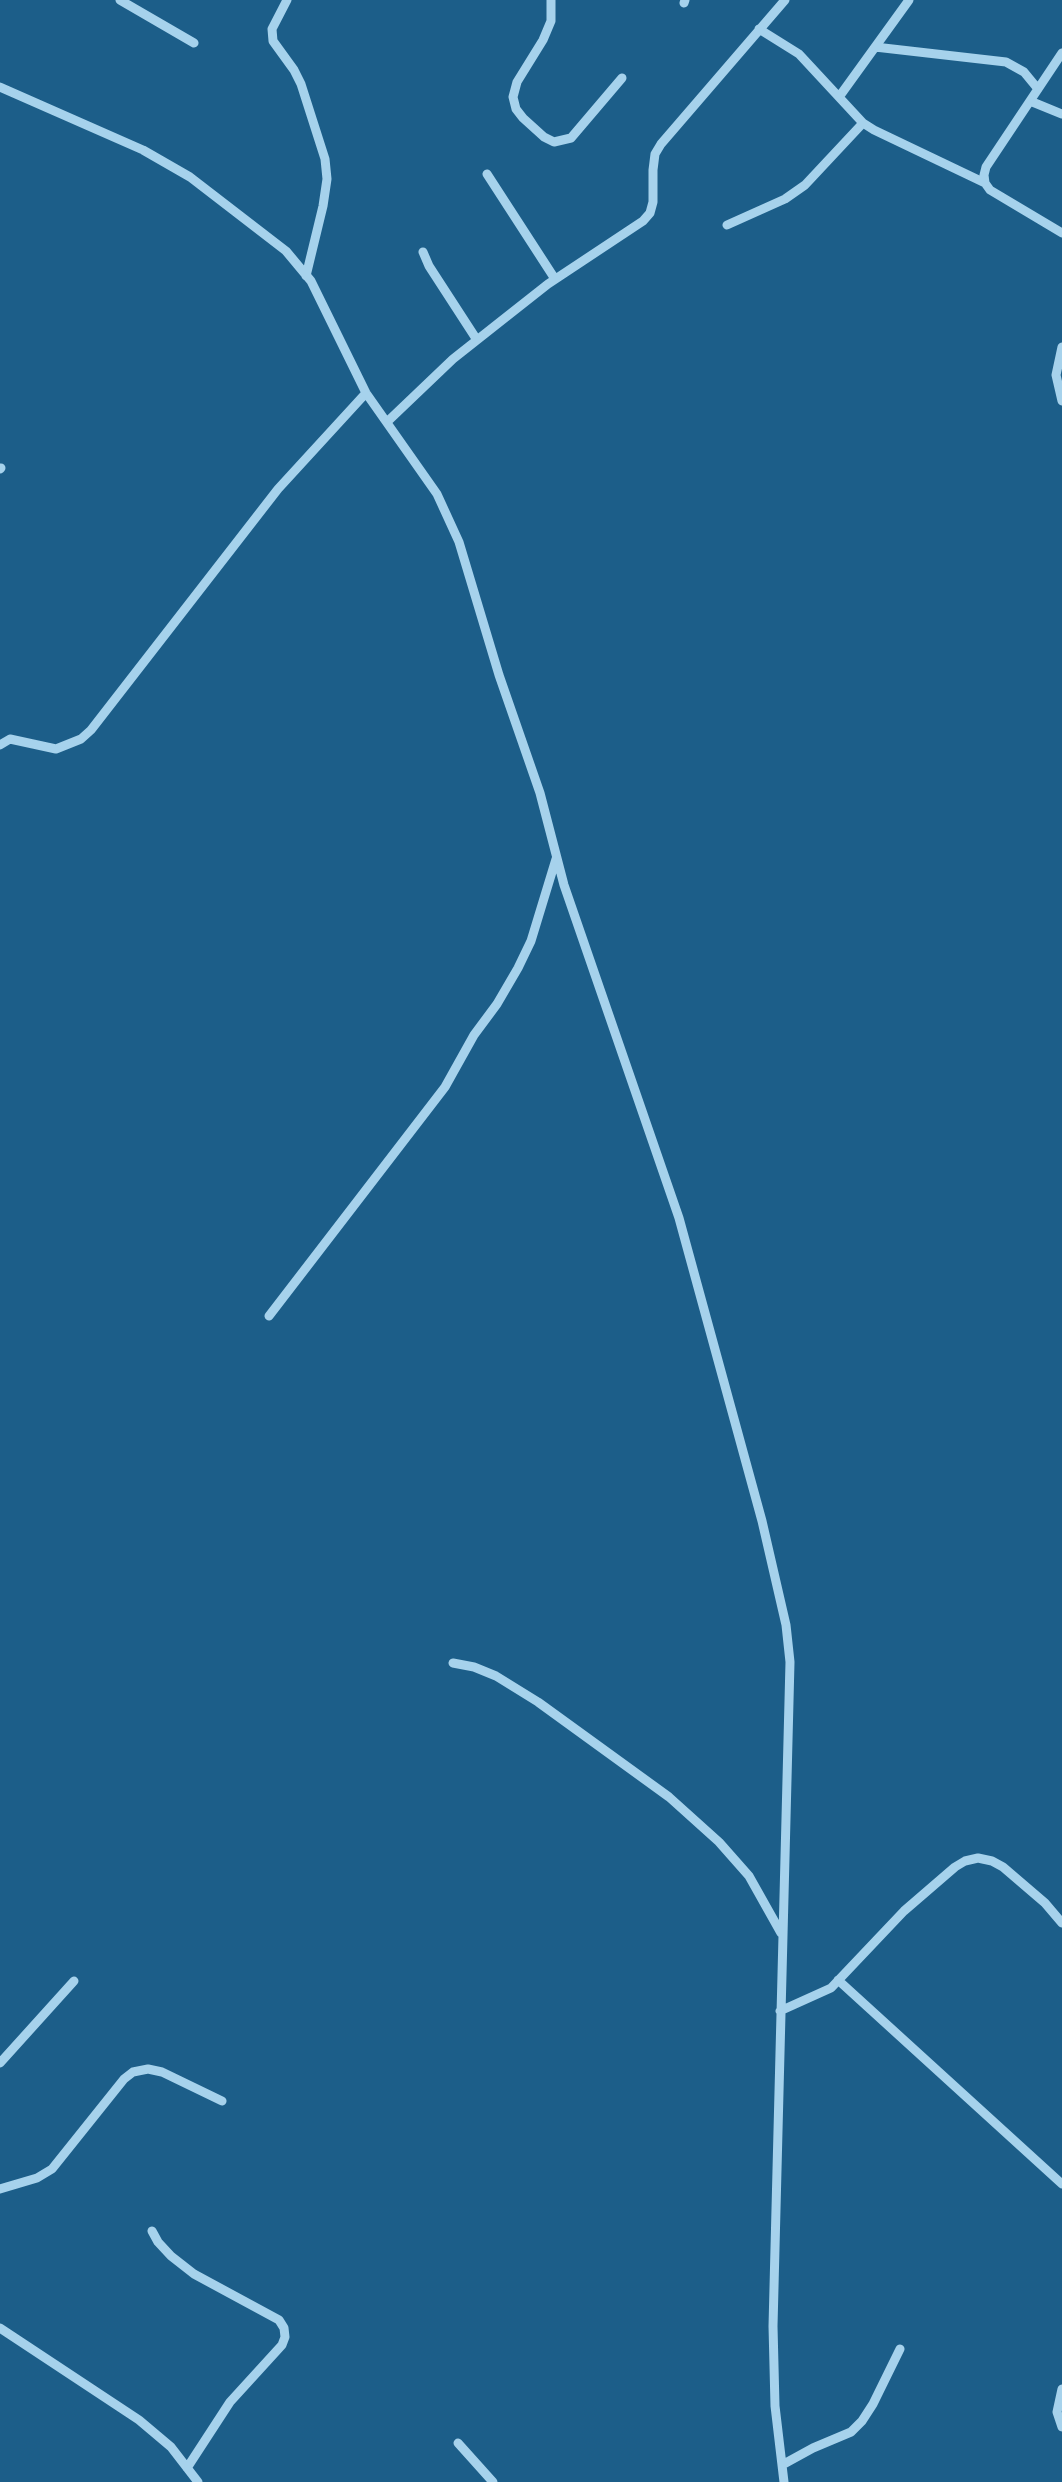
<!DOCTYPE html>
<style>
body{margin:0}
canvas{display:block;background:#1c5e89}
</style>
<canvas width="1062" height="2482"></canvas>
<script>
const ctx = document.querySelector('canvas').getContext('2d');
ctx.lineJoin = 'round';
function poly(rows) {
  const path = new Path2D();
  for (const r of rows) {
    path.moveTo(r[0], r[1]);
    for (let i = 2; i < r.length; i += 2) path.lineTo(r[i], r[i + 1]);
  }
  return path;
}
function stroke(path, color, width, dash) {
  ctx.strokeStyle = color;
  ctx.lineWidth = width;
  ctx.lineCap = dash ? 'butt' : 'round';
  ctx.setLineDash(dash || []);
  ctx.stroke(path);
}
stroke(poly([
 [120,0,194,43],
 [287,0,272,29,273,41,294,70,301,84,325,159,327,179,323,206,306,276],
 [551,0,551,21,543,40,517,82,513,97,516,109,523,118,544,137,554,142,571,138,622,78],
 [684,3,685,0],
 [759,29,799,54,863,123,874,130,985,183],
 [875,47,1006,62,1024,72,1038,89],
 [1062,53,986,167,984,175,985,183,990,190,1062,233],
 [0,87,143,150,190,177,286,251,311,281,366,393,437,494,459,542,499,675,540,793,564,885,679,1218,762,1521,786,1625,790,1662,773,2326,775,2406,784,2482],
 [839,97,909,0],
 [1030,101,1062,114],
 [487,174,555,279],
 [727,225,785,199,805,185,863,123],
 [423,252,429,266,477,340],
 [1062,347,1056,375,1062,401],
 [387,422,453,359,496,325,548,284,643,221,650,213,653,202,653,170,655,154,661,144,785,0],
 [0,469,1,468],
 [0,745,10,739,56,749,81,739,91,730,278,489,366,393],
 [269,1316,445,1087,474,1035,497,1004,518,968,531,941,556,859],
 [453,1663,474,1667,496,1676,538,1702,669,1797,719,1842,749,1876,781,1933],
 [838,1980,1062,2184],
 [780,2011,831,1988,904,1911,955,1867,965,1861,978,1858,992,1861,1003,1867,1045,1903,1062,1923],
 [0,2063,74,1981],
 [0,2189,37,2178,52,2169,124,2079,133,2072,148,2069,162,2072,222,2101],
 [152,2231,158,2242,171,2256,194,2274,279,2320,284,2328,285,2337,282,2345,230,2402,187,2468],
 [0,2328,139,2420,171,2447,198,2482],
 [1062,2389,1057,2412,1062,2427],
 [458,2443,493,2482],
 [782,2465,813,2448,851,2432,862,2421,873,2404,900,2349]
]), '#a6d2ec', 9);
</script>
